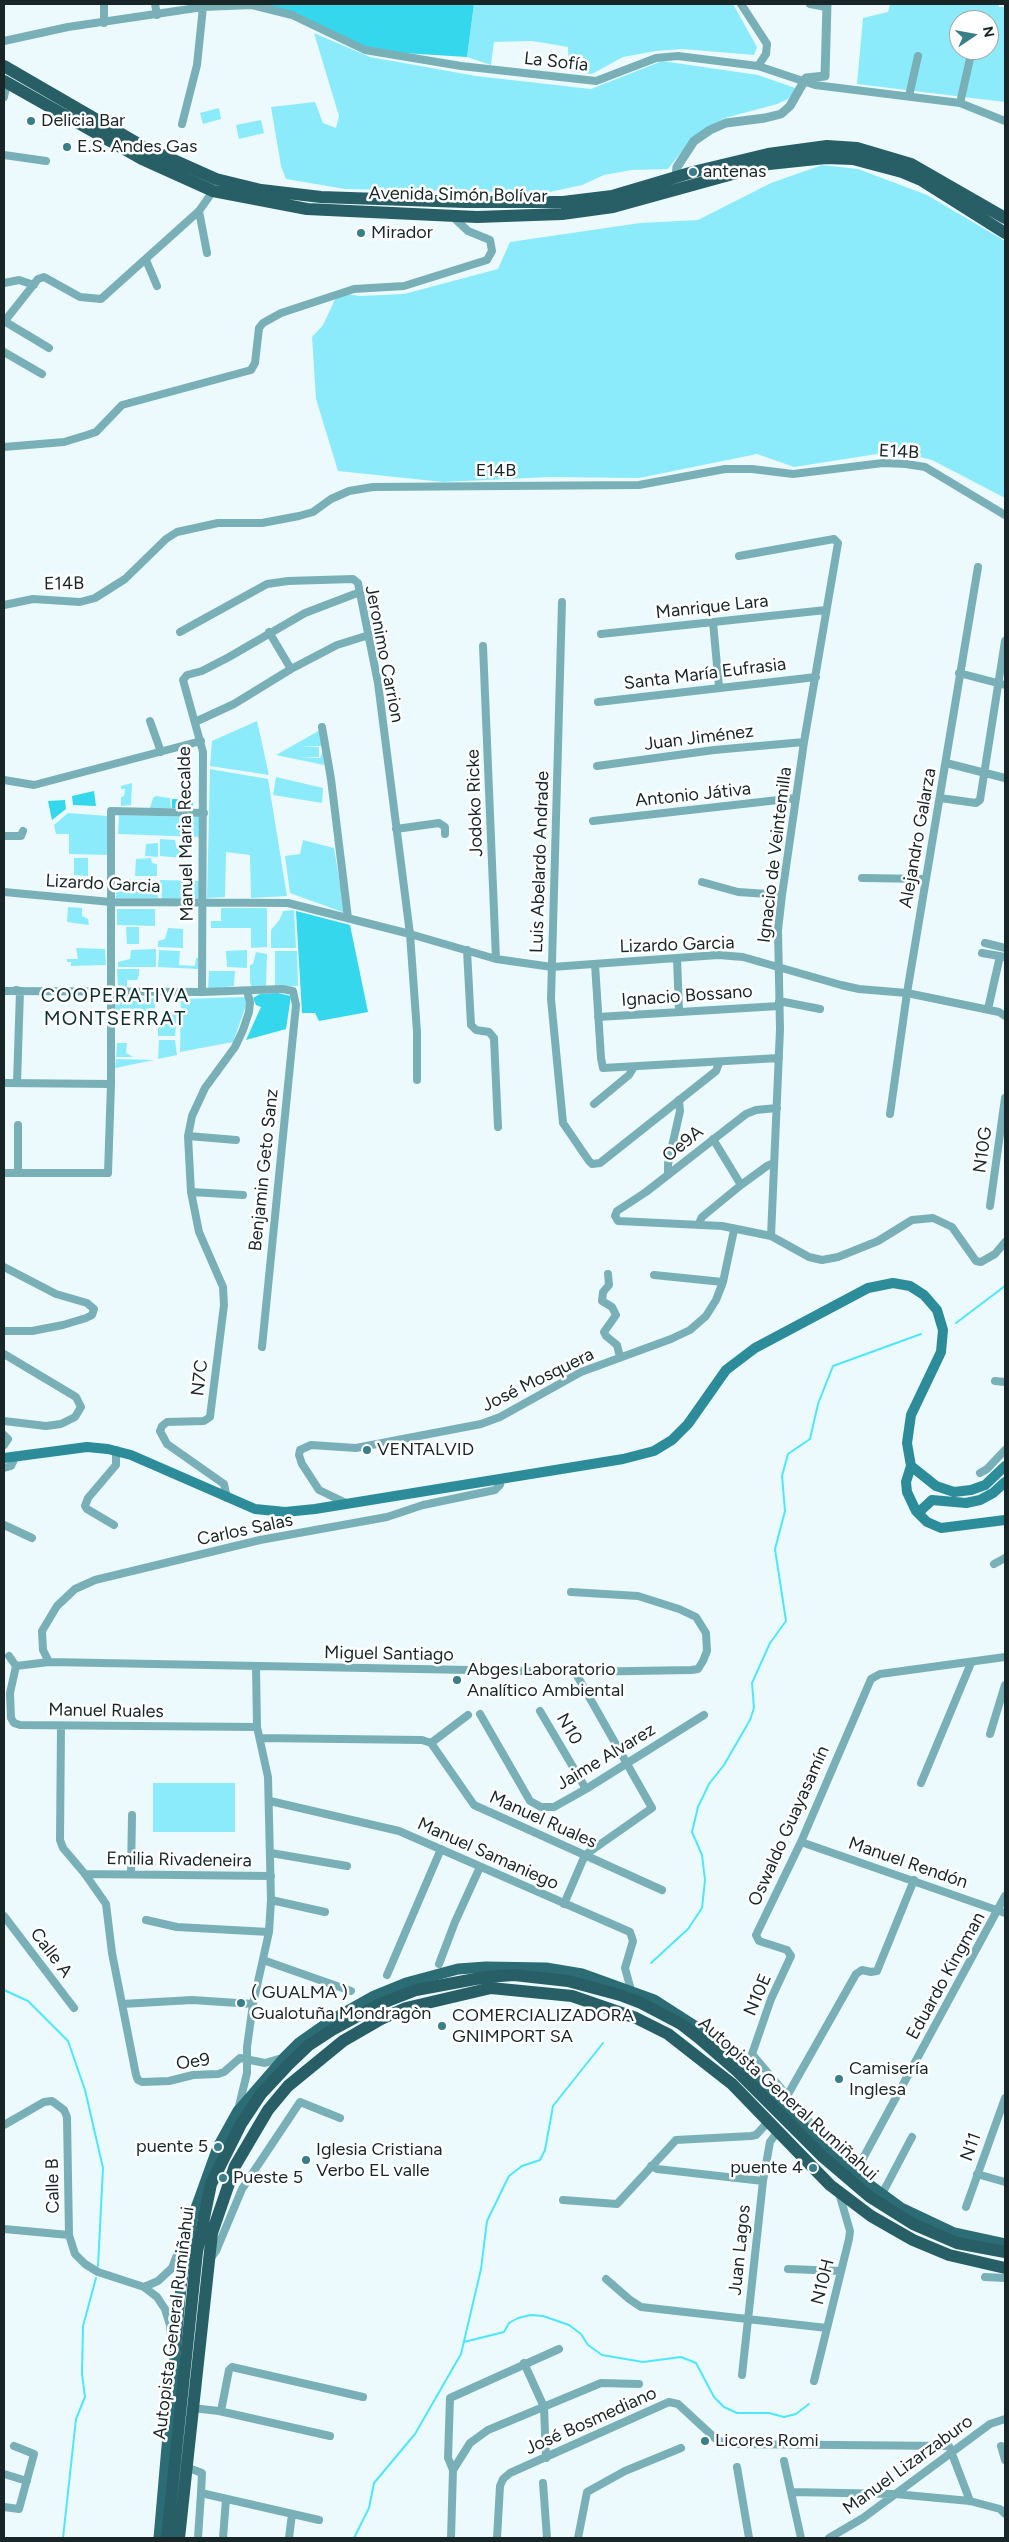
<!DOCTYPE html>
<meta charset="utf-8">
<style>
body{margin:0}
#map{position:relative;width:1009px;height:2542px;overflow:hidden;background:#ecfafd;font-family:Figtree,sans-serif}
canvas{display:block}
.frame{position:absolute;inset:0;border:5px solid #182628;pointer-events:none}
.north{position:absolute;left:949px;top:10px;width:50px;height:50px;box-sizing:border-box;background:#fff;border:1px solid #a3a8a9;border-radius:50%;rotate:78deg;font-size:14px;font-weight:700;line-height:20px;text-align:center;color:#182628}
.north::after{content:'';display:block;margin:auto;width:18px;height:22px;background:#387f89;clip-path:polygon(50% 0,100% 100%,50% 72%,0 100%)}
</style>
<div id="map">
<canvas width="1009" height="2542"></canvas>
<div class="frame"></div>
<div class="north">N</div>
</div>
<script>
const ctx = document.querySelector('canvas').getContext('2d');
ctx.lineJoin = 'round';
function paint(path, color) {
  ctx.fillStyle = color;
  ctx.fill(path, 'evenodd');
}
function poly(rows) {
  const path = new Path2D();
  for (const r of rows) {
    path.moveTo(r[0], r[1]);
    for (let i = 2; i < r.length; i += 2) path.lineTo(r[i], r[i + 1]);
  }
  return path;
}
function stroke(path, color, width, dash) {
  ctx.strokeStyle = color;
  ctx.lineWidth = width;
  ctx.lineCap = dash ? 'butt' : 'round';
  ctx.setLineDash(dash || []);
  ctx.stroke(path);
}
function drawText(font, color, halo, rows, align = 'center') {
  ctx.font = font + ' Figtree,sans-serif';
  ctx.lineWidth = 5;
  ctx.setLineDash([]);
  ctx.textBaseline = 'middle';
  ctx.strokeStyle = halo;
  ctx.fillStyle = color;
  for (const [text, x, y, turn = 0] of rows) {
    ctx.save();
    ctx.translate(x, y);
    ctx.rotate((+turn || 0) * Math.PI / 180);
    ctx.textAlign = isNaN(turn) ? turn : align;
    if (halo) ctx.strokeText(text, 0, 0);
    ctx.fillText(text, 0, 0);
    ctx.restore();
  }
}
paint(poly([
 [474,4,733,4,757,47,754,55,682,49,656,51,623,57,592,74,569,71,568,47,532,41,494,42,491,65,467,57],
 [890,4,998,4,999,7,1005,7,1005,102,857,84,863,18,888,12],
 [959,20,989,20,989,50,959,50],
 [314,33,370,57,476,76,591,89,662,61,758,75,798,89,788,99,777,104,725,118,694,136,668,169,632,170,604,175,582,185,545,193,345,189,286,179,281,166,271,107,315,102,323,123,336,128,339,116],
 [219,108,221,119,203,124,200,113],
 [261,120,264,133,239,139,236,125],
 [822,165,858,169,927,195,1005,241,1005,498,932,460,896,451,794,467,757,454,639,478,550,477,443,482,338,471,316,399,312,337,323,325,338,293,360,296,404,294,498,269,510,242,640,223,698,220,771,183],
 [257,721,269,775,210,766,212,741],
 [320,730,322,746,301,746,319,747,319,757,299,758,320,758,323,750,324,765,276,755],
 [210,769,268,779,287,896,251,898,250,855,226,852,225,897,207,898],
 [276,777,323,788,322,803,273,795],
 [132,783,131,805,121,806,121,797,124,796,125,789,121,789,121,786],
 [156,796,170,798,171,808,150,808,153,798],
 [68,813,108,816,108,855,69,854,69,834,56,834,54,825],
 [119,815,200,817,200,837,118,834],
 [160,839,175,840,176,845,183,846,182,858,160,856],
 [303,840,334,848,345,913,290,893,285,856,300,854],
 [158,843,158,857,145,856,146,844],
 [74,858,88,858,88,876,74,875],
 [151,858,152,863,157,864,157,876,135,876,136,859],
 [116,879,157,880,158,898,116,898],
 [160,880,199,881,199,898,162,899],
 [68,907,82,908,82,916,88,919,89,925,67,922],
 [221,908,267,908,267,947,251,948,251,928,211,928,211,921,221,921],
 [117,909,155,909,155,926,117,925],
 [294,910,296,948,271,948,271,930,280,919,283,911],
 [126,927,139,927,139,944,127,944],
 [168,928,183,929,183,948,158,947,158,941,165,939],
 [76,948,105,949,106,965,71,966,71,962,67,962,67,959,78,959],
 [156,949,156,967,118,967,118,962,130,959,131,950],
 [159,950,180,951,179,965,195,966,196,958,198,958,198,969,158,967],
 [247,950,247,968,227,967,226,951],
 [275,951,297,951,298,986,275,986],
 [256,952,267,954,266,986,252,988,250,982,250,965,253,964],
 [117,969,139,969,139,975,137,980,127,980,127,987,118,986],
 [209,971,235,971,234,986,208,989],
 [115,996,156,998,154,1017,115,1014],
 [245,997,247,1003,233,1042,180,1052,181,999],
 [168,1012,177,1015,175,1036,158,1036,158,1025,164,1025],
 [159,1040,175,1040,177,1055,158,1059],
 [117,1043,127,1043,126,1053,133,1057,116,1057],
 [116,1059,154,1060,115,1068],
 [153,1783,235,1783,235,1832,153,1832]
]), '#8cebfa');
paint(poly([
 [262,4,474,4,467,57,370,51],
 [94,791,96,806,73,805,72,796],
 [172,799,193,800,193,809,172,808],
 [65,800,66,809,52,820,48,801],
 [296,911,350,925,368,1012,319,1021,315,1013,302,1013],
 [277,993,291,996,286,1029,246,1040,261,1007,256,1005,253,998,260,994]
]), '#34d7ec');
stroke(poly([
 [956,1323,1005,1286],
 [651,1963,688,1929,702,1908,705,1880,702,1855,692,1832,698,1807,709,1784,724,1765,750,1720,754,1708,752,1683,770,1643,786,1621,775,1549,785,1511,782,1476,788,1454,810,1439,818,1404,833,1366,921,1334],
 [4,1990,28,2001,68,2041,85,2090,103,2168,98,2266],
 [464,2342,504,2332,509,2323,518,2318,531,2315,543,2316,569,2325,581,2334,588,2345,602,2355,643,2362,681,2357,696,2363,714,2397,724,2407,737,2413,769,2413,784,2417,796,2414,809,2404],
 [63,2538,76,2419,85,2397,82,2374,83,2326,96,2278],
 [354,2538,369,2508,374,2483,415,2434,461,2354,481,2269,487,2221,505,2184,509,2176,522,2166,540,2160,545,2150,553,2106,603,2043]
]), '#4ce7fd', 2);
stroke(poly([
 [104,4,104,23],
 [155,4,157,15],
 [741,4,767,44,766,54,758,66],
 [810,4,826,7],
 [4,41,68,27,203,7,252,5,292,15,365,50,461,66,596,81,656,58,678,56,758,66,815,85,960,103,1005,121],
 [909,96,918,56],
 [4,97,7,83],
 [960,103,972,50],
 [182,124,197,65,203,7],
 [4,155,46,161],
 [199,211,207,253],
 [146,260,157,286],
 [4,283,19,280,34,285],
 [4,321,49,348],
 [4,322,38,279,44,277,80,297,101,299,199,211,213,191],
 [4,352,42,374],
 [4,447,64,442,87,435,96,432,122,405,251,370,255,363,259,328,263,323,281,313,354,289,404,286,487,260,492,251,490,240,468,231,452,216],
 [739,556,834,539,838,543,804,742,782,895,778,930,780,1029,771,1236],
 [562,602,551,999,563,1123,589,1161,592,1164,600,1163,716,1071,719,1063],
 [4,605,33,599,80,602,95,598,125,579,166,539,177,532,218,523,262,523,299,516,313,512,331,499,349,491,373,487,639,485,725,469,752,469,793,474,883,463,906,464,925,467,1005,515],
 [713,622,719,687],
 [180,632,267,584,288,581,353,579,358,583,378,683,410,934,417,1032,417,1080],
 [269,632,291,669],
 [601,634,826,610],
 [483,646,496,959],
 [959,673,1005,685],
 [598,702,816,677],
 [150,721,161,752],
 [195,722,234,704,291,669,337,645,369,635],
 [322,727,331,779,348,918],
 [946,763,1005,778],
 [597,766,714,750,804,742],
 [4,780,34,785,201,741],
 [940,798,976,803,980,800,1005,641],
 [593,821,796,798],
 [396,829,439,823,445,827,445,834],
 [4,836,21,836,23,831],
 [862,878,926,879],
 [702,882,738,892,782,895],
 [4,892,111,902,288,903,410,934,496,959,552,967,718,955,743,957,841,985,859,989,907,993,999,1012,1005,1016],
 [985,943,1005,948],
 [467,950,471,1025,476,1030,489,1032,494,1038,498,1127],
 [982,953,1005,957],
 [677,958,679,1011],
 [595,964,601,1058,603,1068,779,1058],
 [16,990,20,991,17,1083],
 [4,991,202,992,282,989,293,991,296,1005,262,1347],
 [202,992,203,752,183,680,187,675,202,671,229,657,305,613,360,592],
 [779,1001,820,1009],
 [988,1009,1000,956],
 [598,1017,779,1006],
 [4,1083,111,1084],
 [594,1104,629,1075,634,1067],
 [777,1108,756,1110,746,1114,646,1192,617,1211,615,1216,618,1221,722,1226,771,1236,809,1257,822,1260,838,1257,878,1241,912,1220,933,1218,952,1227,976,1261,981,1262,995,1254,1005,1242],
 [890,1114,907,993,978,567],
 [18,1125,18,1173],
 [188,1136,236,1140],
 [713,1139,741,1185],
 [4,1173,108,1173,111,1084,111,811,204,813],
 [668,1175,668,1164,680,1111,679,1100],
 [191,1192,243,1195],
 [990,1206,1005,1098],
 [698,1225,702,1217,741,1185,767,1166,774,1163],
 [4,1267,56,1294,87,1303,94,1309,92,1315,86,1318,63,1325,32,1331,4,1331],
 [608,1274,609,1285,603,1292,602,1301,612,1307,616,1315,604,1332,606,1336,617,1345,620,1357],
 [654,1275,723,1282],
 [4,1354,76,1397,81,1407,75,1417,61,1424,46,1426,4,1421],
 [995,1381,1005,1382],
 [4,1435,8,1439,4,1445],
 [4,1468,11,1466,16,1456],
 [980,1473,987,1469,1005,1450],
 [227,1498,224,1484,167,1444,160,1431,162,1426,167,1422,204,1421,210,1417,224,1305,223,1287,199,1232,191,1192,188,1136,192,1116,205,1088,235,1047,243,1030,249,1012,250,1002,247,991],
 [346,1503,319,1490,302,1464,299,1455,300,1450,311,1445,356,1448,481,1424,500,1417,581,1372,671,1339,690,1330,706,1316,716,1300,723,1282,734,1230],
 [4,1525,32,1538],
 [114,1525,87,1509,85,1506,88,1498,116,1465,116,1450],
 [994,1564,1005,1558],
 [9,1656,16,1666],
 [49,1662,43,1650,42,1631,57,1606,75,1589,95,1580,260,1540,387,1517,423,1505,495,1490,500,1485,501,1480],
 [16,1666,49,1662,575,1672,691,1670,698,1669,703,1661,707,1651,706,1633,696,1617,679,1609,638,1596,571,1592],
 [16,1666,10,1693,11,1718,14,1723,20,1725,257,1727],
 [540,1711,586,1789],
 [480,1714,530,1801,541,1807,554,1807,586,1789,704,1715],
 [61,1726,60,1840,63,1848,85,1874,106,1904,112,1953,136,2075,138,2080,142,2082,169,2081,193,2075,218,2074,224,2072,240,2058,265,2063,282,2058],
 [990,1734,1005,1685],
 [260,1738,422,1740,431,1743,474,1805,662,1890],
 [431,1743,468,1715],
 [921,1783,971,1663],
 [270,1801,399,1831,630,1932,633,1941,625,1968,631,1990],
 [801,1842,1005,1913],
 [271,1853,347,1866],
 [131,1873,132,1815],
 [85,1874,271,1876],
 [271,1900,325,1912],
 [564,1904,585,1855,652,1808,575,1672],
 [4,1916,74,2008],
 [146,1920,177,1927,269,1932],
 [263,1960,351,1991],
 [439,1964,455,1922,480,1867],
 [387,1975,441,1849],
 [122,2004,192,2000,253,2004],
 [787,2096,856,1974,862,1970,871,1972,877,1971,914,1880],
 [238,2110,247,2073,247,2047,253,2004,269,1932,271,1900,268,1777,257,1727,256,1667],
 [4,2125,44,2102,52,2101,64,2110,67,2117,69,2235,75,2254,85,2264,98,2272,144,2287,157,2297,165,2309,170,2325,172,2347],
 [828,2150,829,2141,807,2119,752,2054,771,1999,791,1956,787,1950,759,1941,756,1935,801,1842,871,1679,880,1674,1005,1657],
 [651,2166,657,2169,763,2181],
 [977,2174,1005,2182],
 [854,2175,1005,1896],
 [882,2194,912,2137],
 [563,2200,617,2204,676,2140,751,2136,756,2135,769,2121],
 [966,2207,1005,2098],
 [4,2229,69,2235],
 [211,2258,216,2251,242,2189,300,2102,340,2118],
 [788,2269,841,2271],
 [985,2277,1005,2278],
 [606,2279,629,2299,641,2307,827,2328],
 [144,2287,158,2281,172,2268,186,2232],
 [524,2363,544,2407,546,2458],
 [742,2375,763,2181,770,2142,778,2131],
 [814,2381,849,2239,850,2231,839,2193],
 [192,2408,219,2411,330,2436],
 [221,2411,229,2370,232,2367,363,2397],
 [1001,2446,1005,2460],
 [784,2461,801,2538],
 [186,2467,202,2473,201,2493,319,2520],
 [737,2467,749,2538],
 [453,2470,448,2458,450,2398,559,2349],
 [4,2474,27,2481],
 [543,2483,547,2538],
 [791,2492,895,2494,970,2501,1000,2509,1005,2514],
 [4,2507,19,2509,34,2454,14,2446],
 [198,2538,201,2493],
 [223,2538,226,2499],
 [289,2538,292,2514],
 [451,2538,453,2470,470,2443,488,2430,601,2383,639,2384],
 [497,2538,500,2486,503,2479,510,2473,669,2402,678,2404,717,2440,728,2444,949,2446,970,2501],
 [578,2538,587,2492,625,2471,681,2448],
 [829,2538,863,2518,990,2424,1005,2419]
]), '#79b0b8', 8);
stroke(poly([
 [676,177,677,167,694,141,710,130,726,123,765,118,781,114,790,106,806,78,825,76,827,4]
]), '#79b0b8', 9);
stroke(poly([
 [4,1458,87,1447,108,1449,131,1455,255,1509,285,1512,315,1509,623,1459,654,1451,672,1440,688,1424,726,1370,755,1348,868,1288,893,1283,910,1286,924,1295,937,1310,943,1330,941,1352,911,1415,907,1443,911,1466,936,1486,954,1492,971,1490,985,1485,1005,1466],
 [911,1466,906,1482,907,1492,916,1511,927,1522,941,1528,1005,1520],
 [918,1513,932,1500,966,1503,980,1500,993,1493,1005,1482]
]), '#2c8c99', 10);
stroke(poly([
 [159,2538,181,2287,192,2219,218,2147,238,2111,284,2058,299,2043,333,2019,374,1996,406,1983,458,1969,486,1967,546,1968,582,1974,654,2000,707,2034,741,2064,845,2167,901,2208,954,2233,1005,2244]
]), '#2c6c75', 11);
stroke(poly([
 [4,66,142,146,216,179,261,190,321,197,465,202,563,202,612,196,693,172,768,154,827,146,857,148,911,164,1005,218],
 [4,81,142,159,213,191,307,209,477,217,562,214,613,207,769,164,826,158,853,159,902,172,921,180,1005,233],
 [167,2538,197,2252,211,2184,241,2124,261,2094,289,2064,309,2045,332,2030,380,2004,416,1990,486,1977,514,1975,568,1981,620,1995,641,2003,681,2024,699,2038,737,2071,823,2157,870,2197,913,2224,957,2243,1005,2252],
 [179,2538,212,2233,235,2166,268,2110,288,2086,343,2041,381,2019,406,2008,491,1988,572,1996,636,2018,668,2034,732,2084,830,2185,871,2216,913,2240,949,2255,1005,2268]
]), '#285f67', 12);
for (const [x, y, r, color] of [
 [31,121,5,"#387f89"],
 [67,147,5,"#387f89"],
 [693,172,5,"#387f89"],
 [361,233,5,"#387f89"],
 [367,1450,5,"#387f89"],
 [457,1680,5,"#387f89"],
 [241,2003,5,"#387f89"],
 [442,2026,5,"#387f89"],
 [839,2079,5,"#387f89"],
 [218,2147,5,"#387f89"],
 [306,2160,5,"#387f89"],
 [813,2168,5,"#387f89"],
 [223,2178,5,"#387f89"],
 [705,2441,5,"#387f89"]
]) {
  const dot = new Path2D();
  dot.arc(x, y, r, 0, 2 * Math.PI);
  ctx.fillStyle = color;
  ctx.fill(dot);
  stroke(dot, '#fff', 2);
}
drawText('18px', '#182628', '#fff', [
 ["La Sofía",556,62,6],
 ["Avenida Simón Bolívar",458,195,1],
 ["E14B",899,452,3],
 ["E14B",496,471],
 ["E14B",64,584,-1],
 ["Manrique Lara",712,607,-6],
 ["Jeronimo Carrion",384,654,79],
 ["Santa María Eufrasia",705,674,-7],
 ["Juan Jiménez",699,738,-7],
 ["Antonio Játiva",693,795,-6],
 ["Jodoko Ricke",475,803,-92],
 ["Manuel Maria Recalde",186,834,-91],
 ["Alejandro Galarza",918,838,-80],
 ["Ignacio de Veintemilla",775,855,-83],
 ["Luis Abelardo Andrade",540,862,-88],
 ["Lizardo Garcia",103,884,3],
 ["Lizardo Garcia",677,945,-2],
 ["Ignacio Bossano",687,996,-4],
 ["Oe9A",683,1144,-39],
 ["N10G",983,1150,-82],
 ["Benjamin Geto Sanz",264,1170,-84],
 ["N7C",200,1378,-83],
 ["José Mosquera",538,1380,-26],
 ["Carlos Salas",245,1530,-12],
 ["Miguel Santiago",389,1654,1],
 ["Manuel Ruales",106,1711,1],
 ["N10",569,1729,60],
 ["Jaime Alvarez",606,1757,-31],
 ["Manuel Ruales",543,1820,24],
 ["Oswaldo Guayasamín",789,1826,-66],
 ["Manuel Samaniego",488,1854,24],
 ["Emilia Rivadeneira",179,1860,1],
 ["Manuel Rendón",908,1863,19],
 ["Calle A",51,1953,53],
 ["Eduardo Kingman",946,1976,-61],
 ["N10E",758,1995,-67],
 ["Oe9",193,2062,-8],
 ["Autopista General Rumiñahui",788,2099,42],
 ["N11",971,2147,-70],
 ["Calle B",53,2186,-91],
 ["Juan Lagos",740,2250,-84],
 ["N10H",823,2282,-76],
 ["Autopista General Rumiñahui",174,2323,-83],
 ["José Bosmediano",591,2421,-24],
 ["Manuel Lizarzaburo",908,2465,-36]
]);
drawText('18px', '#182628', '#fff', [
 ["Delicia Bar",41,121],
 ["E.S. Andes Gas",77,147],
 ["antenas",703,172],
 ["Mirador",371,233],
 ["VENTALVID",377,1450],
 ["Abges Laboratorio",467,1670],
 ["Analítico Ambiental",467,1691],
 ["( GUALMA )",251,1993],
 ["Gualotuña Mondragòn",251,2014],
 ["COMERCIALIZADORA",452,2016],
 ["GNIMPORT SA",452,2037],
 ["Camisería",849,2069],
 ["Inglesa",849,2090],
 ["puente 5",208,2147,"right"],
 ["Iglesia Cristiana",316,2150],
 ["Verbo EL valle",316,2171],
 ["puente 4",803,2168,"right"],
 ["Pueste 5",233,2178],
 ["Licores Romi",715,2441]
], 'left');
ctx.letterSpacing = '1px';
drawText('20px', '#0e2f34', '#fff', [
 ["COOPERATIVA",115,996],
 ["MONTSERRAT",115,1019]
]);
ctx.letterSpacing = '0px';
</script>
